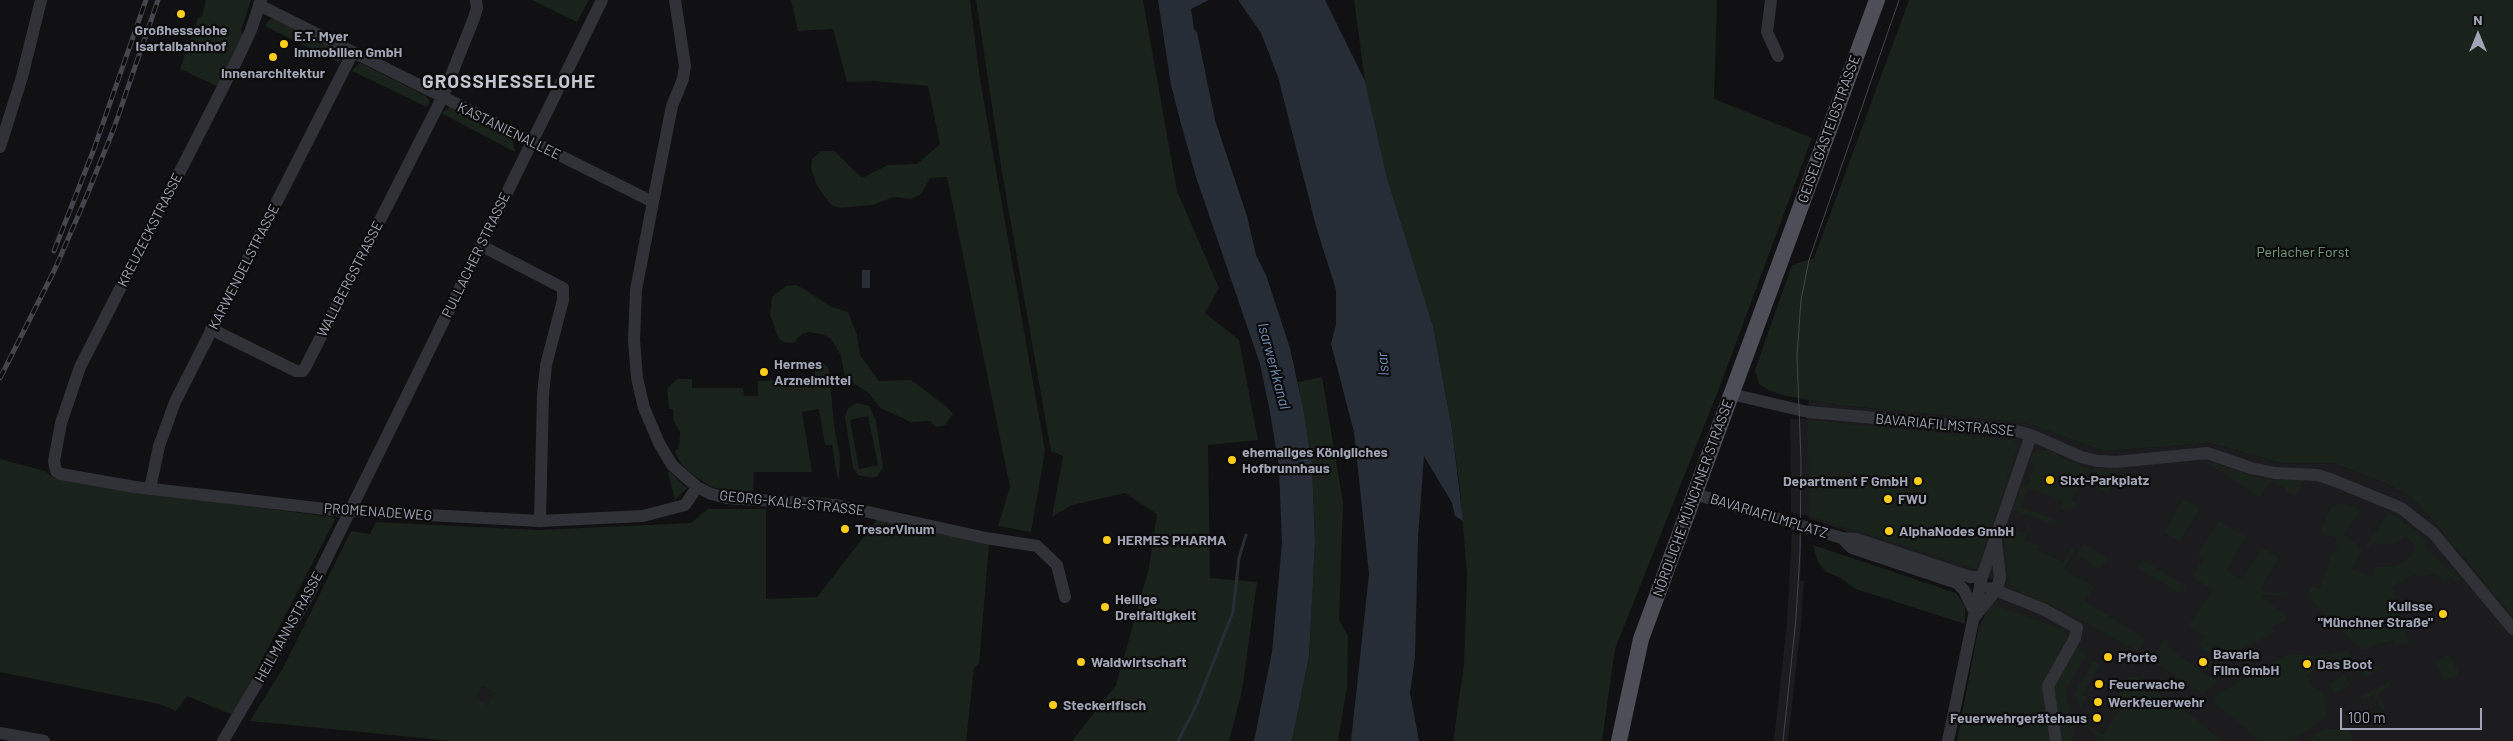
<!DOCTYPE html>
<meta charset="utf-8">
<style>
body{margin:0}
#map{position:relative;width:2513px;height:741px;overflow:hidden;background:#111012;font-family:Barlow,sans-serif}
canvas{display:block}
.north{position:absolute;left:2453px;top:10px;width:50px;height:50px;-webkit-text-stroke:4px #0c0c0d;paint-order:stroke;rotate:0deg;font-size:14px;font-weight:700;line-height:20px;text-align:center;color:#a0a4b5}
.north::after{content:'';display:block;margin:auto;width:18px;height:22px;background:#a0a4b5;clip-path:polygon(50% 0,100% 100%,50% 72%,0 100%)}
.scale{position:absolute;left:2340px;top:708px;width:142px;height:22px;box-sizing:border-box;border:2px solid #a0a4b5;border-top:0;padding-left:6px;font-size:15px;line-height:18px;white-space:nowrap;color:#a0a4b5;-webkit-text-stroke:4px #0c0c0d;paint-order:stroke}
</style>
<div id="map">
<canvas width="2513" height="741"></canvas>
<div class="north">N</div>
<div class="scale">100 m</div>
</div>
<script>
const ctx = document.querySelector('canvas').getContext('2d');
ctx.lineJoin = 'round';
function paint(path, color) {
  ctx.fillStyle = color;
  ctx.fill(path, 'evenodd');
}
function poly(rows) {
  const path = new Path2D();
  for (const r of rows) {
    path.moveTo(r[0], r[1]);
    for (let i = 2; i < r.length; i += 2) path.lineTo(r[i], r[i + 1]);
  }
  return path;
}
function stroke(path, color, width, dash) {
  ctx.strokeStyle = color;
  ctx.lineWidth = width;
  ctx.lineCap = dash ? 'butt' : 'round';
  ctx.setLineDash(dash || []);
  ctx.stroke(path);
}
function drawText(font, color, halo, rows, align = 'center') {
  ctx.font = font + ' Barlow,sans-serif';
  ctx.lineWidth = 4.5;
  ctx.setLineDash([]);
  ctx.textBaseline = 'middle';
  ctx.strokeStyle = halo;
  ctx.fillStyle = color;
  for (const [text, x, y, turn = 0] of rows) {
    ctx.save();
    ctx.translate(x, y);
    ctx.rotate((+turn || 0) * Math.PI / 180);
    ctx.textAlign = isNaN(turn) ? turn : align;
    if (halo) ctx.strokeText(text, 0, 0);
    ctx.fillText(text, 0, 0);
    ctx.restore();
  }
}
paint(poly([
 [1809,400,1837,405,2025,423,2104,451,2210,443,2281,463,2333,463,2385,483,2411,497,2430,517,2513,617,2513,741,1957,741,1979,626,2002,583,1810,519,1809,516,1791,513,1790,419,1807,419],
 [1792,532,1802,537,1800,581,1804,581,1801,623,1788,741,1774,741,1787,622],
 [482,686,494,692,488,705,475,699]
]), '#1c1c1f');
paint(poly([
 [206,0,251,0,241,30,244,38,219,87,180,69,198,18,202,16],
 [532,0,589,0,577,22],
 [791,0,970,0,979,73,1045,451,1031,532,998,526,1010,487,947,177,930,178,921,194,911,199,894,197,873,205,840,208,831,205,817,186,811,168,812,159,821,151,834,151,862,178,888,165,917,164,940,144,928,86,874,81,847,82,833,29,798,31],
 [976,0,1143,0,1177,191,1219,288,1205,313,1239,340,1258,440,1208,445,1210,578,1257,582,1242,691,1229,741,1072,741,1116,685,1149,568,1157,514,1125,493,1072,505,1052,517,1063,456,1051,451,1002,172],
 [1354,0,1717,0,1714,99,1812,138,1720,386,1615,649,1602,741,1453,741,1464,664,1467,575,1460,490,1452,429,1433,326,1387,178,1365,81],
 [1909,0,2513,0,2513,617,2430,517,2411,497,2385,483,2333,463,2281,463,2210,443,2104,451,2025,423,1837,405,1786,396,1768,390,1759,384,1755,370,1792,265,1814,258],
 [270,19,277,19,340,50,342,58,339,63,265,26],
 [360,63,426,96,430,102,427,107,352,71],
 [450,107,512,138,515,152,441,113],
 [797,285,832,307,848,312,857,335,860,355,879,381,911,380,947,407,953,414,945,425,936,427,930,421,911,422,880,408,869,393,845,378,841,356,832,340,825,335,808,332,802,334,793,343,784,342,779,339,770,315,772,297,786,286],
 [815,360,822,361,829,369,834,426,840,457,839,479,837,476,832,445,825,445,819,409,802,412,812,472,754,472,753,493,714,488,694,476,681,464,675,451,679,448,680,432,674,422,673,409,669,409,667,389,677,379,692,379,692,388,743,388,744,396,758,396,758,381,780,380,780,376,815,376],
 [1322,377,1343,503,1339,620,1348,636,1347,686,1338,741,1292,741,1309,656,1315,543,1312,465,1298,382],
 [857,403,869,406,876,421,883,467,878,476,872,478,858,475,853,468,845,417,848,408],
 [868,416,878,465,859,469,850,420],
 [1807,420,2014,440,2018,445,1978,570,1810,516],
 [2038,450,2049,450,2066,460,2091,469,2123,466,2107,493,2098,487,2104,477,2091,469,2071,500,2078,505,2075,509,2060,510,2063,500,2027,488,2021,507,2057,520,2055,525,2013,510,2022,486,2027,487,2035,465,2029,463,2033,454],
 [0,459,45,471,53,477,170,496,332,517,335,520,233,715,187,696,176,711,159,704,0,672],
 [2203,460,2266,480,2303,480,2297,496,2285,492,2286,488,2270,482,2260,497],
 [669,471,687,488,675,500,668,473],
 [2184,499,2200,508,2179,541,2164,532],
 [2341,503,2361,510,2343,534,2359,546,2358,549,2362,551,2352,569,2372,577,2375,567,2394,567,2413,556,2412,554,2415,551,2413,549,2416,546,2406,536,2393,545,2372,543,2370,548,2366,546,2389,512,2415,530,2429,543,2425,546,2439,561,2448,570,2451,567,2460,579,2456,583,2450,576,2444,581,2434,573,2420,577,2414,574,2392,587,2409,643,2396,645,2394,639,2362,650,2308,597,2311,586,2320,589,2333,551,2336,552,2338,546,2335,545,2337,538,2320,533,2331,508],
 [708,509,766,509,766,599,817,597,879,517,989,544,979,664,974,668,966,741,451,741,250,721,283,668,351,531,370,534,376,522,538,530,691,523],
 [482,686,494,692,488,705,476,699],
 [2219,521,2246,537,2226,570,2242,580,2262,548,2279,558,2259,589,2265,592,2287,593,2287,595,2262,595,2262,598,2287,616,2286,620,2271,627,2274,633,2220,660,2198,646,2205,636,2189,625,2213,590,2192,577,2204,558,2198,554],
 [2027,525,2030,526,2025,540,2038,546,2036,550,2064,562,2071,547,2075,549,2063,570,2094,586,2085,601,2145,639,2137,651,2069,613,2013,589,2009,584,2004,541,2008,528,2024,533],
 [2083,543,2108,558,2100,570,2078,555],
 [1813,545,1956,593,1965,606,1965,624,1856,589,1839,577,1826,572,1818,562],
 [2143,560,2186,586,2181,594,2138,568],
 [1993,604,2062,629,2086,656,2066,689,2074,741,1957,741,1979,626],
 [2165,640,2168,642,2166,646,2214,680,2219,681,2202,693,2151,660],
 [2348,650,2351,661,2345,664,2342,660,2334,662,2307,674,2313,687,2323,692,2327,713,2326,716,2293,741,2261,741,2215,703,2215,698,2220,693,2288,654,2320,656],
 [2449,654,2459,674,2444,681,2435,661],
 [2094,661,2100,665,2082,694,2087,697,2081,708,2075,697,2075,692],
 [2370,663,2383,668,2365,677,2359,665],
 [2344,674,2350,685,2334,694,2330,685],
 [2136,677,2195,718,2221,741,2103,741,2080,721,2103,735,2118,712,2122,679],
 [2390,681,2390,687,2377,694,2385,708,2382,710,2374,695,2363,700,2361,696],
 [2324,729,2348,729,2354,741,2309,741]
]), '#1a221c');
paint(poly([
 [1158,0,1209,0,1191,9,1194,29,1197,32,1215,120,1247,216,1256,255,1266,275,1290,348,1303,408,1312,465,1315,543,1309,656,1292,741,1254,741,1272,652,1282,543,1279,468,1270,412,1260,364,1196,177,1180,120,1171,85],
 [1238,0,1325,0,1365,81,1387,178,1433,326,1452,429,1463,521,1455,516,1452,503,1424,456,1418,537,1415,657,1410,693,1419,741,1351,741,1369,574,1354,432,1331,344,1336,324,1336,290,1316,226,1278,77,1261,33],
 [862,270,870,270,870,288,862,288]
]), '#262d37');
stroke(poly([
 [1178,741,1197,704,1233,612,1239,558,1246,535]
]), '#262d37', 3);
stroke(poly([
 [261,0,251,30,238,58,80,367,61,423,54,461,56,471,61,474,135,487,334,510,540,521,643,516,685,505,697,487],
 [675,0,685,66,683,79,672,106,653,202,636,290,634,340,637,378,644,408,659,443,672,465,697,487,711,494,727,498,836,505,986,538,1037,546,1057,565,1065,597],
 [1771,0,1767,32,1778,56],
 [259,5,653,202],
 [0,147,22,77,41,0],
 [482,246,563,288,563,300,546,365,543,395,540,521],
 [211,329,296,371,303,371,306,366,442,98,474,18,477,8,476,0],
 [1731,394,1808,412,2012,430,2031,435,2081,457,2097,461,2116,462,2207,453,2251,468,2275,473,2317,475,2333,480,2401,508,2434,534,2513,629],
 [150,489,159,446,175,402,353,52],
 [1695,494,1842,538,1856,539,1970,577,1982,577],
 [1842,538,1852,548,1957,583,1964,590,1973,609],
 [1990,588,2043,609,2077,628,2075,638,2048,686,2056,741],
 [1973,619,1996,590,2000,578,1996,540],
 [0,733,44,741],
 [223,741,308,596,602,0],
 [1948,741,1982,577,2031,435]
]), '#313138', 12);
stroke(poly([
 [1619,741,1641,639,1877,0]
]), '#4d4e57', 16);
stroke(poly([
 [1783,741,1796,619,1800,551,1801,460,1797,356,1801,300,1809,260,1899,0]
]), '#44454d', 1);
const rail = poly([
 [54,251,94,149,146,0],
 [0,378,55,269,87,195,114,128,158,0]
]);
stroke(rail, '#44454d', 5);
stroke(rail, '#0c0c0d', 3, [9]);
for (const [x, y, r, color] of [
 [181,14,5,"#ffce1c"],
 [284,44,5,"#ffce1c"],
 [273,57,5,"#ffce1c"],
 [764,372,5,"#ffce1c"],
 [1232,460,5,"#ffce1c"],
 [2050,480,5,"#ffce1c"],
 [1918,481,5,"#ffce1c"],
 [1888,499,5,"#ffce1c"],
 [845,529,5,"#ffce1c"],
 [1889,531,5,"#ffce1c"],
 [1107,540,5,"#ffce1c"],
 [1105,607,5,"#ffce1c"],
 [2443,614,5,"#ffce1c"],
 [2108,657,5,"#ffce1c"],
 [1081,662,5,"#ffce1c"],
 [2203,662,5,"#ffce1c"],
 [2307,664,5,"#ffce1c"],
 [2099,684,5,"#ffce1c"],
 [2098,702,5,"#ffce1c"],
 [1053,705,5,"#ffce1c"],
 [2097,718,5,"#ffce1c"]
]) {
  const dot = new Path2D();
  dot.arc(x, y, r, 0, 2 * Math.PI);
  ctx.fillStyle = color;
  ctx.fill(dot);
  stroke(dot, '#0c0c0d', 2);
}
drawText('bold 14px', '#a0a4b5', '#0c0c0d', [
 ["Großhesselohe",181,30,"center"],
 ["Isartalbahnhof",181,46,"center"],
 ["E.T. Myer",294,36],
 ["Immobilien GmbH",294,52],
 ["Innenarchitektur",273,73,"center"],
 ["Hermes",774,364],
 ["Arzneimittel",774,380],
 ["ehemaliges Königliches",1242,452],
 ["Hofbrunnhaus",1242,468],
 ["Sixt-Parkplatz",2060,480],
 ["Department F GmbH",1908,481,"right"],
 ["FWU",1898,499],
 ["TresorVinum",855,529],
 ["AlphaNodes GmbH",1899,531],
 ["HERMES PHARMA",1117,540],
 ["Heilige",1115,599],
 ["Dreifaltigkeit",1115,615],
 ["Kulisse",2433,606,"right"],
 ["\"Münchner Straße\"",2433,622,"right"],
 ["Bavaria",2213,654],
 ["Film GmbH",2213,670],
 ["Pforte",2118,657],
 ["Waldwirtschaft",1091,662],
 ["Das Boot",2317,664],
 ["Feuerwache",2109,684],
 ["Werkfeuerwehr",2108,702],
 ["Steckerlfisch",1063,705],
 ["Feuerwehrgerätehaus",2087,718,"right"]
], 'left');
drawText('14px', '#a0a4b5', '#0c0c0d', [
 ["GEISELGASTEIGSTRASSE",1829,129,-70],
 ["KASTANIENALLEE",509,131,26],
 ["KREUZECKSTRASSE",150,230,-63],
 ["PULLACHER STRASSE",476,255,-64],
 ["KARWENDELSTRASSE",244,267,-63],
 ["WALLBERGSTRASSE",350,279,-63],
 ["BAVARIAFILMSTRASSE",1945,425,5],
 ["NÖRDLICHE MÜNCHNER STRASSE",1693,498,-70],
 ["GEORG-KALB-STRASSE",792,503,6],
 ["PROMENADEWEG",378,512,4],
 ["BAVARIAFILMPLATZ",1769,516,17],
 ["HEILMANNSTRASSE",289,627,-61]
]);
drawText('14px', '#75a27d', '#0c0c0d', [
 ["Perlacher Forst",2303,252]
]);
drawText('italic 15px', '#738eb4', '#0c0c0d', [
 ["Isar",1383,364,-95],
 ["Isarwerkkanal",1274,366,75]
]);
ctx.letterSpacing = '1px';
drawText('bold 19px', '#c2c4d0', '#0c0c0d', [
 ["GROSSHESSELOHE",509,82]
]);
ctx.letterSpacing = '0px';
</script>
